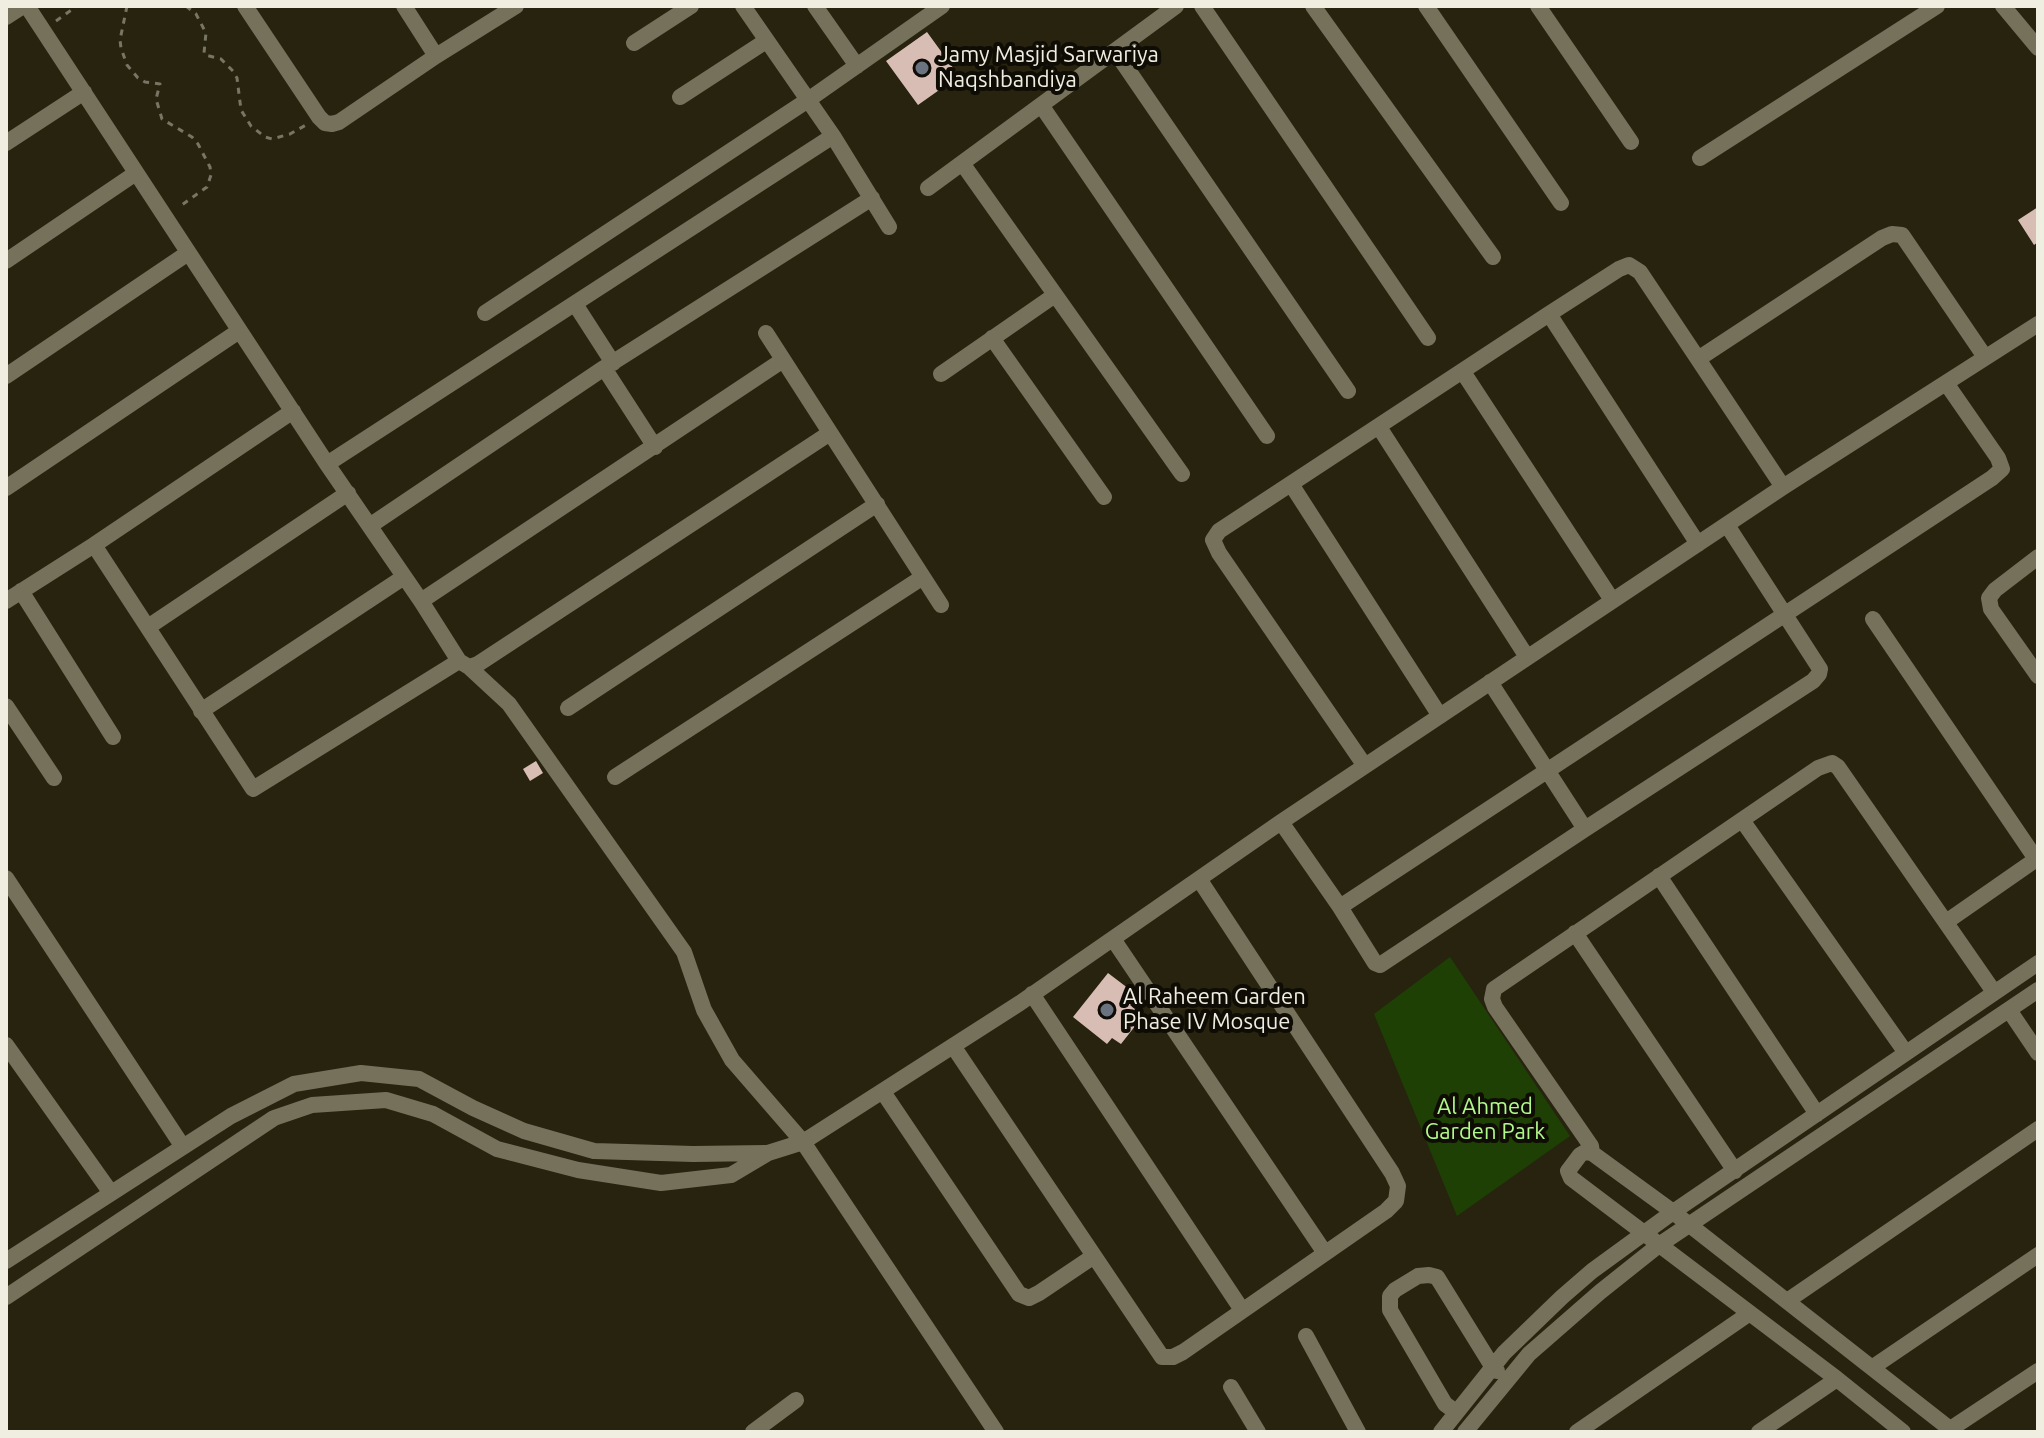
<!DOCTYPE html>
<style>
body{margin:0}
#map{position:relative;width:2044px;height:1438px;overflow:hidden;background:#27230f;font-family:Ubuntu,sans-serif}
canvas{display:block}
.frame{position:absolute;inset:0;border:8px solid #f0eee1;pointer-events:none}
</style>
<div id="map">
<canvas width="2044" height="1438"></canvas>
<div class="frame"></div>
</div>
<script>
const ctx = document.querySelector('canvas').getContext('2d');
ctx.lineJoin = 'round';
function paint(path, color) {
  ctx.fillStyle = color;
  ctx.fill(path, 'evenodd');
}
function poly(rows) {
  const path = new Path2D();
  for (const r of rows) {
    path.moveTo(r[0], r[1]);
    for (let i = 2; i < r.length; i += 2) path.lineTo(r[i], r[i + 1]);
  }
  return path;
}
function stroke(path, color, width, dash) {
  ctx.strokeStyle = color;
  ctx.lineWidth = width;
  ctx.lineCap = dash ? 'butt' : 'round';
  ctx.setLineDash(dash || []);
  ctx.stroke(path);
}
function drawText(font, color, halo, rows, align = 'center') {
  ctx.font = font + ' Ubuntu,sans-serif';
  ctx.lineWidth = 8;
  ctx.setLineDash([]);
  ctx.textBaseline = 'middle';
  ctx.strokeStyle = halo;
  ctx.fillStyle = color;
  for (const [text, x, y, turn = 0] of rows) {
    ctx.save();
    ctx.translate(x, y);
    ctx.rotate((+turn || 0) * Math.PI / 180);
    ctx.textAlign = isNaN(turn) ? turn : align;
    if (halo) ctx.strokeText(text, 0, 0);
    ctx.fillText(text, 0, 0);
    ctx.restore();
  }
}
paint(poly([
 [1450,957,1570,1136,1457,1216,1374,1014]
]), '#1e4005');
paint(poly([
 [927,32,959,76,918,105,886,61],
 [2038,207,2038,242,2034,245,2018,220],
 [536,761,543,773,530,781,523,769],
 [1108,973,1137,995,1130,1005,1143,1016,1121,1044,1112,1038,1107,1044,1073,1017]
]), '#d8bdb4');
stroke(poly([
 [127,6,120,40,121,48,127,65,138,78,145,82,160,84,156,99,162,119,192,137,198,144,210,167,211,175,207,187,179,207],
 [186,6,196,14,206,33,204,53,205,55,221,59,233,71,237,78,241,110,251,126,265,137,272,139,290,134,306,125],
 [56,21,77,6]
]), '#787564', 3, [6, 6]);
stroke(poly([
 [27,6,327,464,421,601,459,661,469,667,509,704,684,952,704,1010,732,1060,803,1142,996,1432],
 [245,6,319,117,325,123,332,124,339,122,436,56,516,6],
 [404,6,436,56],
 [743,6,833,136,889,227],
 [815,6,857,66],
 [1202,6,1428,338],
 [1313,6,1493,257],
 [1426,6,1561,203],
 [1538,6,1631,142],
 [2003,6,2038,48],
 [6,17,23,6],
 [634,43,691,6],
 [1115,51,1348,391],
 [680,97,766,41],
 [1041,105,1267,436],
 [6,143,84,92],
 [1700,158,1937,6],
 [962,163,1182,474],
 [928,188,1176,6],
 [6,261,136,173],
 [575,304,613,363],
 [485,313,808,100,942,6],
 [1549,314,1698,544],
 [766,333,941,605],
 [992,338,1104,497],
 [604,368,655,447],
 [1463,372,1612,600],
 [941,374,1055,295],
 [6,376,188,253],
 [1379,427,1527,657],
 [327,464,833,136],
 [1291,484,1440,716],
 [1783,487,1698,359,1882,238,1892,234,1902,235,1985,357],
 [6,488,239,331],
 [371,525,604,368,872,198],
 [94,545,253,789,459,661],
 [2038,557,1995,590,1989,598,1991,609,2038,676],
 [21,591,113,737],
 [6,601,94,545,293,411],
 [421,601,783,360],
 [1873,619,2036,859],
 [148,627,348,493],
 [469,667,478,664,830,433],
 [1490,682,1585,829],
 [6,706,54,778],
 [568,708,877,504],
 [201,711,404,577],
 [1365,766,1219,553,1213,540,1219,531,1549,314,1619,269,1629,265,1640,272,1698,359],
 [615,777,923,577],
 [1742,820,1906,1053],
 [1281,822,1340,907,1992,478,2002,469,1998,458,1946,383],
 [1659,876,1817,1114],
 [6,878,183,1147],
 [1340,907,1375,963,1380,965,1585,829,1813,681,1819,674,1820,669,1727,525],
 [1946,922,2038,858],
 [1575,933,1735,1171],
 [1113,939,1325,1253],
 [1032,994,1242,1310],
 [2009,1010,2038,1053],
 [6,1045,111,1193],
 [953,1046,1162,1357,1173,1357,1183,1352,1386,1211,1396,1201,1398,1186,1392,1173,1199,879],
 [883,1092,1019,1294,1029,1298,1039,1293,1094,1256],
 [1592,1153,1591,1146,1495,1007,1492,999,1494,989,1818,768,1832,763,1838,767,1994,992],
 [6,1261,231,1116,294,1084,361,1073,419,1079,473,1108,524,1131,594,1151,693,1154,766,1153],
 [6,1297,274,1118,312,1105,386,1100,433,1114,497,1149,578,1170,661,1183,731,1175,768,1153,803,1142,1020,1003,1281,822,1783,487,2038,324],
 [1787,1301,2038,1129],
 [1306,1336,1358,1432],
 [1873,1367,2038,1255],
 [1231,1387,1258,1432],
 [1456,1412,1445,1404,1390,1310,1390,1296,1395,1290,1418,1276,1429,1275,1437,1277,1492,1366,1497,1371],
 [753,1432,796,1400],
 [1441,1432,1504,1353,1562,1297,1592,1271,1673,1212,2038,963],
 [1465,1432,1529,1354,1600,1292,1659,1245,2038,990],
 [1577,1432,1750,1313],
 [1759,1432,1837,1379],
 [1903,1432,1837,1379,1571,1178,1568,1171,1580,1155,1585,1152,1592,1153,1673,1212,1950,1429],
 [1946,1432,2038,1371]
]), '#76715b', 16);
for (const [x, y, r, color] of [
 [922,68,8,"#6b7280"],
 [1107,1010,8,"#6b7280"]
]) {
  const dot = new Path2D();
  dot.arc(x, y, r, 0, 2 * Math.PI);
  ctx.fillStyle = color;
  ctx.fill(dot);
  stroke(dot, '#0e0c05', 3);
}
drawText('22px', '#f0eee1', '#0e0c05', [
 ["Jamy Masjid Sarwariya",938,55],
 ["Naqshbandiya",938,80],
 ["Al Raheem Garden",1123,997],
 ["Phase IV Mosque",1123,1022]
], 'left');
drawText('22px', '#b1f98b', '#0e0c05', [
 ["Al Ahmed",1485,1107],
 ["Garden Park",1485,1132]
]);
</script>
